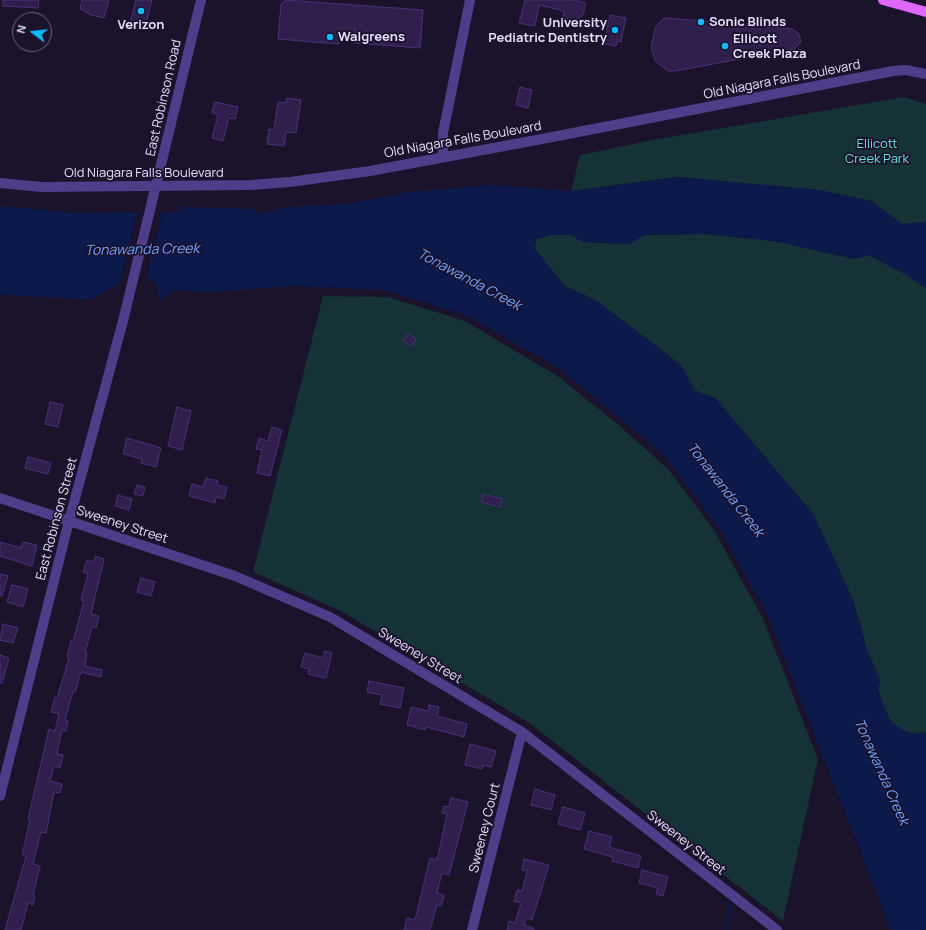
<!DOCTYPE html>
<style>
body{margin:0}
#map{position:relative;width:926px;height:930px;overflow:hidden;background:#1b122c;font-family:Manrope,sans-serif}
canvas{display:block}
.north{position:absolute;left:12px;top:12px;width:40px;height:40px;box-sizing:border-box;background:#1b122c;border:1px solid #6d6480;border-radius:50%;rotate:285deg;font-size:11px;font-weight:700;line-height:16px;text-align:center;color:#e7defe}
.north::after{content:'';display:block;margin:auto;width:14px;height:18px;background:#0dbcfb;clip-path:polygon(50% 0,100% 100%,50% 72%,0 100%)}
</style>
<div id="map">
<canvas width="926" height="930"></canvas>
<div class="north">N</div>
</div>
<script>
const ctx = document.querySelector('canvas').getContext('2d');
ctx.lineJoin = 'round';
function paint(path, color) {
  ctx.fillStyle = color;
  ctx.fill(path, 'evenodd');
}
function poly(rows) {
  const path = new Path2D();
  for (const r of rows) {
    path.moveTo(r[0], r[1]);
    for (let i = 2; i < r.length; i += 2) path.lineTo(r[i], r[i + 1]);
  }
  return path;
}
function stroke(path, color, width, dash) {
  ctx.strokeStyle = color;
  ctx.lineWidth = width;
  ctx.lineCap = dash ? 'butt' : 'round';
  ctx.setLineDash(dash || []);
  ctx.stroke(path);
}
function drawText(font, color, halo, rows, align = 'center') {
  ctx.font = font + ' Manrope,sans-serif';
  ctx.lineWidth = 3.5;
  ctx.setLineDash([]);
  ctx.textBaseline = 'middle';
  ctx.strokeStyle = halo;
  ctx.fillStyle = color;
  for (const [text, x, y, turn = 0] of rows) {
    ctx.save();
    ctx.translate(x, y);
    ctx.rotate((+turn || 0) * Math.PI / 180);
    ctx.textAlign = isNaN(turn) ? turn : align;
    if (halo) ctx.strokeText(text, 0, 0);
    ctx.fillText(text, 0, 0);
    ctx.restore();
  }
}
paint(poly([
 [904,97,926,104,926,222,902,224,871,201,819,190,678,177,571,191,580,155,647,141],
 [704,234,774,241,855,259,869,255,905,274,926,288,926,732,917,734,901,730,889,719,878,690,880,680,867,650,854,603,814,515,715,398,695,391,681,365,598,302,565,286,535,249,536,239,552,235,570,235,584,242,629,244,644,235],
 [323,296,388,297,465,321,556,375,621,427,668,469,714,530,763,619,818,759,783,921,528,722,339,610,253,572]
]), '#153236');
paint(poly([
 [678,177,819,190,871,201,902,224,926,222,926,288,905,274,869,255,855,259,774,241,704,234,644,235,630,244,584,242,570,235,552,235,536,239,535,249,565,286,598,302,681,365,695,391,715,398,814,515,854,603,867,650,880,680,878,690,889,719,902,730,917,734,926,732,926,930,891,930,767,614,721,531,664,455,559,368,466,315,384,290,297,286,211,292,173,290,159,303,157,285,140,273,89,300,0,294,0,206,74,213,176,212,181,207,253,209,257,214,275,211,279,208,344,204,410,192,492,185,571,191]
]), '#0c194b');
paint(poly([
 [138,210,163,210,146,280,140,275,119,286]
]), '#1b122c');
stroke(poly([
 [726,930,732,900]
]), '#0c194b', 3);
const building = poly([
 [3,0,39,0,38,8,3,6,3,0],
 [82,0,109,0,104,18,91,15,80,9,82,0],
 [136,0,152,0,145,27,130,23,136,0],
 [286,0,423,10,420,48,354,43,355,28,338,44,278,39,281,4,286,0],
 [525,0,574,0,586,3,583,15,579,17,576,26,562,23,564,11,539,5,535,26,519,23,525,0],
 [610,15,626,18,621,42,617,41,616,46,604,44,610,15],
 [668,18,792,29,799,34,801,42,794,49,675,71,668,71,655,61,651,47,656,26,663,19,668,18],
 [520,87,532,90,528,108,516,105,520,87],
 [287,98,301,100,296,133,286,132,284,146,267,144,269,129,274,130,278,102,286,103,287,98],
 [215,102,238,107,235,119,229,118,223,141,212,138,218,115,212,113,215,102],
 [408,334,416,339,412,346,403,341,408,334],
 [50,402,63,405,58,427,45,424,50,402],
 [177,407,191,411,182,450,168,446,177,407],
 [272,427,282,430,270,476,257,473,262,450,256,449,259,438,268,441,272,427],
 [127,438,161,448,156,467,141,463,142,459,123,454,127,438],
 [28,457,51,463,48,474,25,468,28,457],
 [206,478,218,481,217,485,227,487,224,499,216,497,215,503,189,496,192,484,203,487,206,478],
 [137,485,145,487,143,496,134,494,137,485],
 [483,494,502,499,500,507,481,502,483,494],
 [118,495,132,499,129,510,115,506,118,495],
 [0,542,21,548,23,542,37,545,32,566,0,556,0,542],
 [95,556,104,559,91,614,99,616,96,628,92,627,85,653,87,653,85,666,102,670,101,677,81,672,75,692,73,691,65,720,68,721,66,731,62,730,57,754,63,755,60,768,54,766,50,781,62,784,60,793,54,792,46,833,41,832,33,864,40,866,33,895,35,896,33,905,28,903,21,930,5,930,26,856,22,855,30,820,28,819,49,729,55,731,59,714,51,712,55,697,57,698,69,658,67,657,71,641,73,641,84,601,81,600,88,574,83,572,87,560,94,562,95,556],
 [0,574,8,576,2,596,0,596,0,574],
 [141,578,155,582,151,596,137,592,141,578],
 [12,585,28,589,23,607,7,602,12,585],
 [3,624,18,628,13,643,0,640,3,624],
 [325,651,332,653,326,678,308,674,309,669,301,667,305,653,323,658,325,651],
 [0,655,9,658,2,683,0,683,0,655],
 [369,681,404,688,400,708,380,704,382,695,367,692,369,681],
 [429,705,439,707,437,716,467,724,464,737,434,729,426,727,425,730,407,725,411,707,428,711,429,705],
 [470,744,496,751,491,767,483,765,482,769,465,765,470,744],
 [535,789,555,795,551,810,531,805,535,789],
 [451,798,468,802,449,875,442,873,437,893,444,895,441,906,437,905,430,930,404,930,407,918,415,920,430,858,437,860,447,814,442,813,444,806,449,807,451,798],
 [563,807,585,813,580,830,558,824,563,807],
 [589,831,612,837,609,847,641,856,638,868,612,861,613,857,584,849,589,831],
 [524,859,549,865,532,920,526,918,524,925,534,928,533,930,507,930,509,921,515,923,521,903,514,901,517,890,522,891,527,871,522,870,524,859],
 [642,870,668,877,663,896,656,894,658,888,639,883,642,870]
]);
paint(building, '#301e4d');
stroke(building, '#4b3179', 1);
stroke(poly([
 [443,157,443,133,470,0],
 [0,183,42,187,250,185,290,182,370,171,542,139,893,71,906,70,926,74],
 [0,498,235,576,330,617,522,732,777,930],
 [0,796,69,521,123,321,201,0],
 [472,930,522,732]
]), '#4e3e8a', 10);
stroke(poly([
 [883,0,926,12]
]), '#de67fd', 10);
for (const [x, y, r, color] of [
 [141,11,4,"#0dbcfb"],
 [701,22,4,"#0dbcfb"],
 [615,30,4,"#0dbcfb"],
 [330,37,4,"#0dbcfb"],
 [725,46,4,"#0dbcfb"]
]) {
  const dot = new Path2D();
  dot.arc(x, y, r, 0, 2 * Math.PI);
  ctx.fillStyle = color;
  ctx.fill(dot);
  stroke(dot, '#1b122c', 1.5);
}
drawText('bold 13px', '#e7defe', '#1b122c', [
 ["Sonic Blinds",709,22],
 ["University",607,23,"right"],
 ["Pediatric Dentistry",607,38,"right"],
 ["Verizon",141,25,"center"],
 ["Walgreens",338,37],
 ["Ellicott",733,39],
 ["Creek Plaza",733,54]
], 'left');
drawText('13px', '#e7defe', '#1b122c', [
 ["Old Niagara Falls Boulevard",782,80,-11],
 ["East Robinson Road",164,98,-77],
 ["Old Niagara Falls Boulevard",463,140,-10],
 ["Old Niagara Falls Boulevard",144,173],
 ["East Robinson Street",57,519,-75],
 ["Sweeney Street",122,525,18],
 ["Sweeney Street",420,656,31],
 ["Sweeney Court",485,828,-76],
 ["Sweeney Street",686,843,38]
]);
drawText('13px', '#69e0d6', '#1b122c', [
 ["Ellicott",877,144],
 ["Creek Park",877,159]
]);
drawText('italic 14px', '#6ea3fd', '#1b122c', [
 ["Tonawanda Creek",142,250,-1],
 ["Tonawanda Creek",469,280,28],
 ["Tonawanda Creek",725,490,52],
 ["Tonawanda Creek",881,772,66]
]);
</script>
